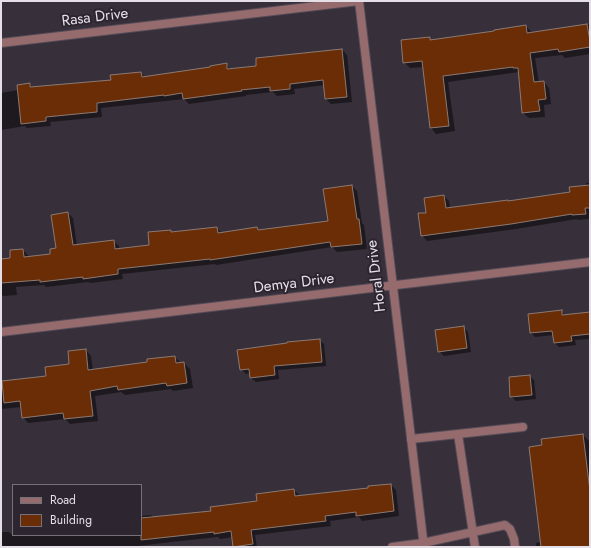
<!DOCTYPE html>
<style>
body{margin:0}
#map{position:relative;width:591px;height:548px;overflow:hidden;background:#372f3a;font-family:Jost,sans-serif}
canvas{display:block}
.frame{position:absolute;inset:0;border:2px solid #e5e0e7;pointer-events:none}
.legend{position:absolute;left:12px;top:484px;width:130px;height:52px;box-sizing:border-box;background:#2d2530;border:1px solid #777079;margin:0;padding:5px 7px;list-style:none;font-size:12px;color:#e5e0e7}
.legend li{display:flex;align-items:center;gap:8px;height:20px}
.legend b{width:20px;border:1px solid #777079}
</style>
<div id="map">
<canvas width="591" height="548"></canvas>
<div class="frame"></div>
<ul class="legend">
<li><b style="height:5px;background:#966b6d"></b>Road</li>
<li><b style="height:11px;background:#6b2d06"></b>Building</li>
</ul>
</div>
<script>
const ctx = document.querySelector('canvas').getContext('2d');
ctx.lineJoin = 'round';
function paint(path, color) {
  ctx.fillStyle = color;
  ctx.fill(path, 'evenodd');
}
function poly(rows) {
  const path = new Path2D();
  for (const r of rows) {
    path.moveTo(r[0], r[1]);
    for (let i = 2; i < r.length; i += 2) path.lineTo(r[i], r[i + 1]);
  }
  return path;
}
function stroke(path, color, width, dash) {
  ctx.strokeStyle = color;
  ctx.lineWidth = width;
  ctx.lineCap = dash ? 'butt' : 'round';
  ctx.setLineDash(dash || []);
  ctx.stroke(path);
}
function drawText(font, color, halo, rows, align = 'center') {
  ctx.font = font + ' Jost,sans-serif';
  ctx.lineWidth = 4;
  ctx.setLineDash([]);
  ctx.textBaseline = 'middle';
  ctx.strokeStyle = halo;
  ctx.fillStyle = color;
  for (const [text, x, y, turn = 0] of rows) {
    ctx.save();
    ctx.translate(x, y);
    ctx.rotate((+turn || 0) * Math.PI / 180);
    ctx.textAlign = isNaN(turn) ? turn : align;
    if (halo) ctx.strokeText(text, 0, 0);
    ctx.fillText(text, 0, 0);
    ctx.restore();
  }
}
paint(poly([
 [590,24,590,54,565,58,562,55,535,58,539,83,544,82,549,88,551,104,544,105,545,117,529,118,523,113,519,72,448,82,455,131,436,134,431,128,423,67,410,68,404,62,429,38,431,41,526,26,532,33],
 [342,50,347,55,352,102,331,104,326,99,325,85,294,89,295,94,277,96,273,92,246,95,246,96,189,104,184,99,101,108,102,117,50,122,51,126,27,128,25,126,1,130,1,93,18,90,30,84,33,88,112,81,141,73,146,78,226,65,232,70,257,67],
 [586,183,590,183,590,219,578,220,577,219,516,229,427,241,422,235,427,213,444,196,449,201,450,208,571,193,587,187],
 [352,186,357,191,362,223,364,225,367,249,337,252,332,247,216,265,215,264,122,274,123,279,90,283,88,282,46,287,44,285,16,287,17,295,3,296,1,294,1,260,12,259,23,250,28,255,29,258,51,254,57,249,68,213,73,218,77,246,113,241,119,246,119,249,151,246,171,231,173,233,217,228,222,233,257,228,260,231,329,221],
 [561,311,565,315,590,313,590,339,575,340,576,345,559,347,554,342,554,335,535,337,531,333,529,315],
 [463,327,468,332,471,352,444,356,439,351],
 [319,340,324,344,326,366,278,370,279,379,256,382,251,378,251,373,246,374,241,369],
 [86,350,91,356,93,371,148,362,174,357,180,362,180,364,184,363,190,369,193,388,173,391,171,389,125,395,121,392,95,396,98,421,70,424,65,419,28,423,23,417,22,407,1,409,1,384,47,377,70,365],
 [529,376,534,380,536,399,516,401,511,396],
 [583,435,590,442,590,547,536,547,536,543,541,542,543,446],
 [391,485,396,490,399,516,362,521,359,517,330,521,331,526,255,535,257,547,235,547,233,537,220,539,218,537,171,542,130,547,1,547,1,532,9,532,11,534,13,534,13,535,141,535,141,516,151,515,154,518,212,512,258,501,257,494,294,490,300,496,369,489]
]), '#0007');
const building = poly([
 [587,24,590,41,590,47,559,52,558,49,530,53,534,82,544,81,546,99,538,100,540,111,522,113,518,68,513,68,513,67,443,76,449,126,430,128,422,61,403,63,401,40,430,37,430,40,494,31,494,30,526,25,527,33,587,24],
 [342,49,347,97,325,99,323,80,290,84,290,89,270,91,270,87,241,90,242,91,183,99,182,93,164,96,164,95,97,103,97,112,46,117,46,121,21,124,17,85,30,83,30,87,111,80,110,75,141,72,142,77,210,67,210,66,227,63,227,69,256,66,256,58,342,49],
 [352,185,357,219,359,219,362,244,331,247,330,242,210,260,210,259,118,269,118,274,83,279,83,277,40,282,40,280,1,283,1,259,10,258,10,250,23,249,24,257,50,254,50,249,56,248,51,215,68,212,73,245,114,240,115,249,149,245,148,232,171,230,171,232,217,227,218,233,257,227,258,230,328,221,323,189,352,185],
 [590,185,590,208,585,208,586,214,572,215,572,214,511,224,421,236,418,213,426,213,424,198,444,195,446,208,508,200,508,201,570,192,569,187,590,185],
 [562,310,562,315,590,312,590,334,571,336,572,341,554,343,552,331,530,333,528,314,562,310],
 [464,326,467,348,438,352,435,330,464,326],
 [320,339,322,362,274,366,275,375,250,378,249,369,240,370,237,350,287,343,287,342,320,339],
 [86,349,88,370,147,362,147,359,175,356,176,363,184,362,187,383,167,386,166,383,118,390,117,386,90,391,93,416,64,419,63,413,22,418,20,401,4,403,2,381,46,376,45,367,69,364,68,351,86,349],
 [530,375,532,395,510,397,509,377,530,375],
 [583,434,590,491,590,547,541,547,529,447,542,445,541,439,583,434],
 [391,484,394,511,356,516,356,512,325,516,326,521,251,530,253,544,233,547,231,531,214,534,214,532,141,540,141,518,211,511,210,507,257,501,256,494,294,489,295,496,368,488,368,486,391,484]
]);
paint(building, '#6b2d06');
stroke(building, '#8b7a73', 1);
const service = poly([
 [458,434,475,547],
 [411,439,523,427],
 [423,543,505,525,510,529,514,539,515,547]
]);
const minor = poly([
 [1,43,359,1],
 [1,332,590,262],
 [392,547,423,543]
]);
const tertiary = poly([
 [359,1,424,547]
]);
stroke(service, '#534b56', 10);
stroke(minor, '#534b56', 10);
stroke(tertiary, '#534b56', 10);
stroke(service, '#966b6d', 8);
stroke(minor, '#966b6d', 8);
stroke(tertiary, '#966b6d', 8);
drawText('15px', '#e5e0e7', '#2d2530', [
 ["Rasa Drive",95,18,-7],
 ["Horal Drive",377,276,-97],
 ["Demya Drive",294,284,-7]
]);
</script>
